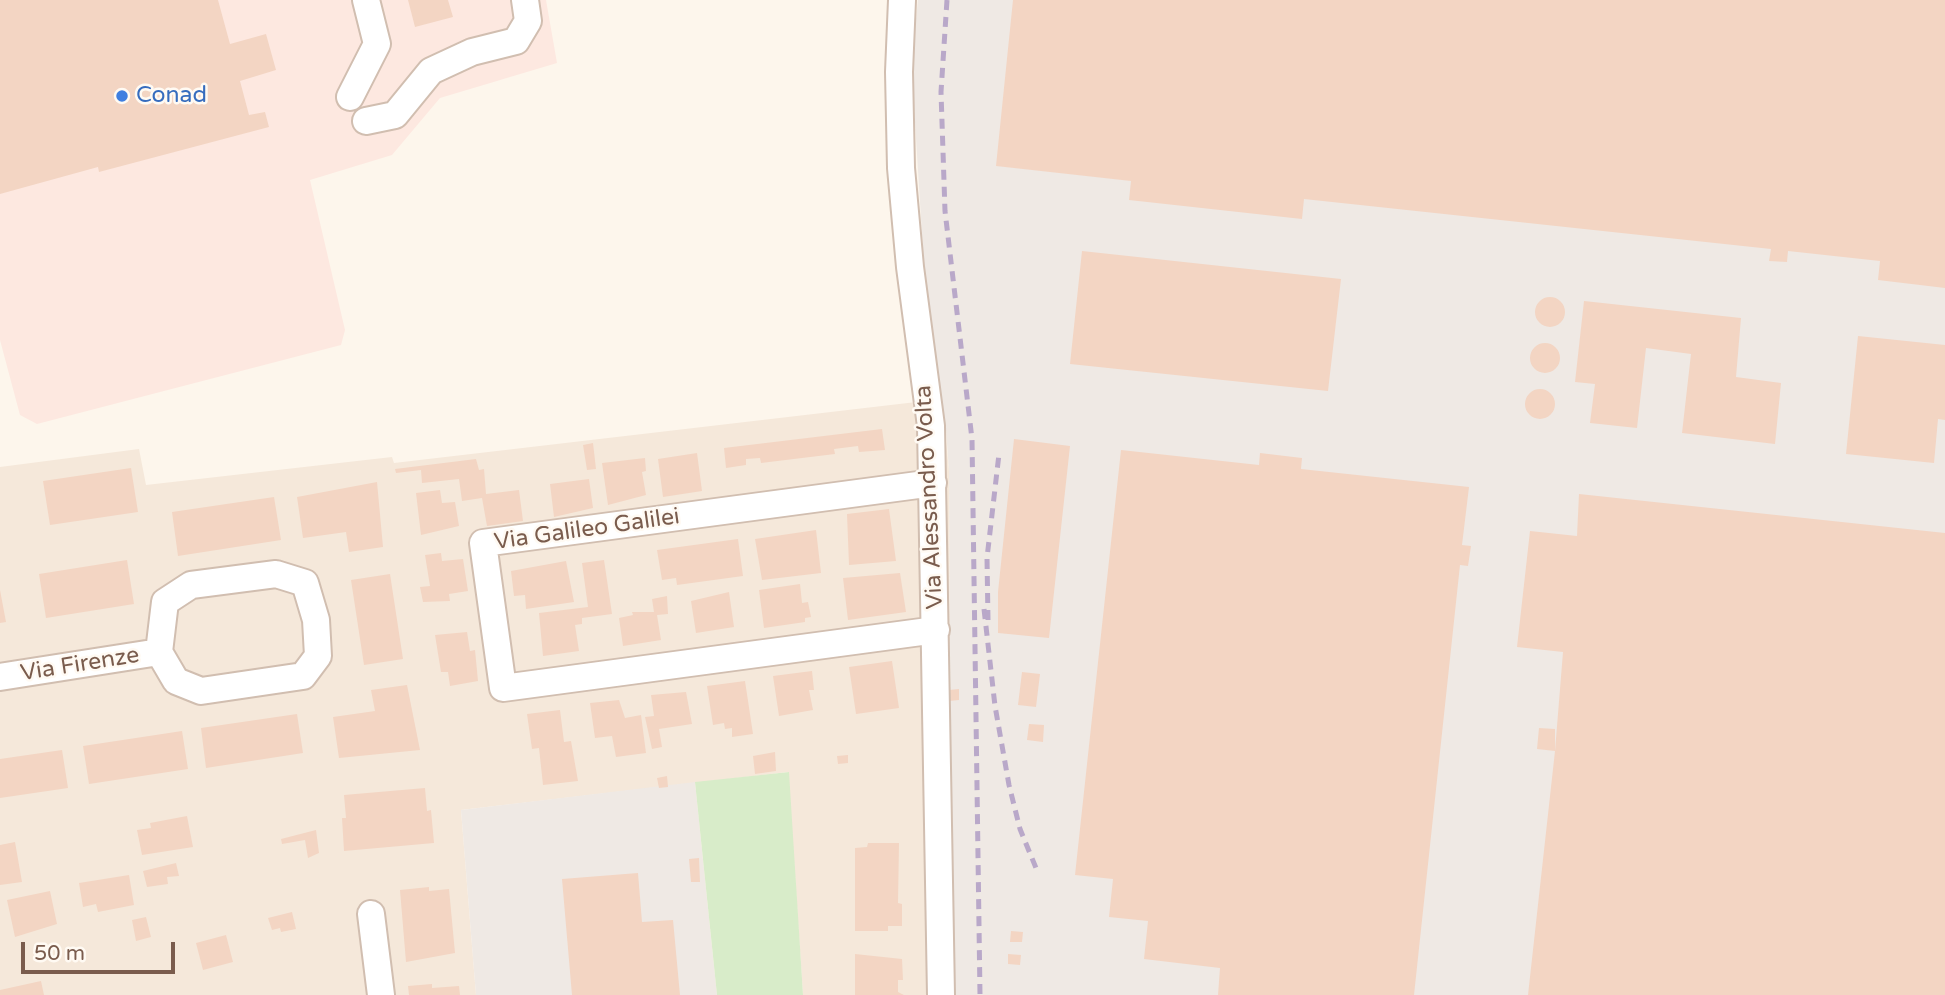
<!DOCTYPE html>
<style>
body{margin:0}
#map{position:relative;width:1945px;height:995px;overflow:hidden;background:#fdf6ec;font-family:"Varela Round",sans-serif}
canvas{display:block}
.scale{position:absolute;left:21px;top:942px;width:154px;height:32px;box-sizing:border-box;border:4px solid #7a5c4d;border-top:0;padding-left:9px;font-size:21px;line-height:24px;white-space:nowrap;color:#7a5c4d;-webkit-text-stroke:5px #fffaf3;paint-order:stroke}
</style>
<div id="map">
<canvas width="1945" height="995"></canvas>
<div class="scale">50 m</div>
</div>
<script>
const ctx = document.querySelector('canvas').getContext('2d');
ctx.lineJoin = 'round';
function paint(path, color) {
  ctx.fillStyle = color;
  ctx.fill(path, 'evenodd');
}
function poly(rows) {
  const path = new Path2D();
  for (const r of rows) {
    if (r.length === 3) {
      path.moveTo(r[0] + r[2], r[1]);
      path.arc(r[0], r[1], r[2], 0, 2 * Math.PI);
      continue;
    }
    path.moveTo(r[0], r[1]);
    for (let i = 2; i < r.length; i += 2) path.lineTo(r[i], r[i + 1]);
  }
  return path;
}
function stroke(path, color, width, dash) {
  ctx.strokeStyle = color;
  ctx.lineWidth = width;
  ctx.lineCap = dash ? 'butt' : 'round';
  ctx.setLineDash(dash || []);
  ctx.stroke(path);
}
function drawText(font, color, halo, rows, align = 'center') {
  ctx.font = font + ' "Varela Round",sans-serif';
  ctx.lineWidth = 5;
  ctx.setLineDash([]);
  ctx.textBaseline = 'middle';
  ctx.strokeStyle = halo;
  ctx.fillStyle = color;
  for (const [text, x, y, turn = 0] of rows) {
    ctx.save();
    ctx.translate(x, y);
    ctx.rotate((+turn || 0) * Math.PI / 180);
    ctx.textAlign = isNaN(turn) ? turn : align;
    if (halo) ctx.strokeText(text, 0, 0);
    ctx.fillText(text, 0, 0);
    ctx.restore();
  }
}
paint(poly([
 [942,399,949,471,952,995,803,995,788,772,461,810,476,995,0,995,0,467,139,449,146,485,392,457,394,463]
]), '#f5e8da');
paint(poly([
 [0,0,546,0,557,63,440,98,392,155,310,180,345,330,341,345,37,424,20,415,0,340]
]), '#fde8e0');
paint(poly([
 [918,0,1945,0,1945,995,952,995,949,471,946,429,925,283,914,106,913,47],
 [695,782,717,995,476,995,461,810]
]), '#efe9e4');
paint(poly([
 [789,772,803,995,717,995,695,782]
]), '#d8ecc9');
paint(poly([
 [0,0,218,0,230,44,266,34,276,70,240,81,249,115,265,112,269,127,99,172,98,167,0,194],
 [408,0,448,0,453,17,415,27],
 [1013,0,1945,0,1945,288,1878,280,1880,261,1788,251,1787,262,1769,261,1771,249,1304,199,1302,219,1129,200,1131,181,996,166],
 [1082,251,1341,279,1328,391,1070,364],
 [1550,312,15],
 [1584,301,1741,318,1736,377,1781,383,1775,444,1682,433,1691,354,1646,348,1637,428,1590,423,1595,384,1575,382],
 [1858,336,1945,345,1945,420,1938,419,1934,463,1846,454],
 [1545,358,15],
 [1540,404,15],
 [882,429,885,450,859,452,858,446,834,449,835,454,761,463,760,458,746,459,746,465,726,468,724,448],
 [1014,439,1070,446,1049,638,998,633,998,592],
 [593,443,596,469,587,470,583,445],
 [1121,450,1259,465,1260,453,1302,458,1301,469,1469,487,1462,545,1471,546,1468,566,1460,565,1414,995,1218,995,1220,968,1144,959,1148,921,1109,917,1113,879,1075,875],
 [697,453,702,491,663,497,658,459],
 [645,458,646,471,642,472,646,495,608,505,602,463],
 [476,459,479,470,484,469,486,494,519,490,523,521,487,526,482,498,462,501,459,479,422,483,421,470,396,473,395,469],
 [131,468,138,512,50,525,43,481],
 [589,479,593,508,554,517,550,484],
 [377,482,383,547,349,552,346,532,303,538,297,497],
 [440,490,442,503,455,502,459,526,421,535,416,493],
 [1579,494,1945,533,1945,995,1528,995,1555,751,1537,749,1539,728,1555,729,1555,751,1563,652,1517,647,1530,531,1577,536],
 [274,497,281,540,178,556,172,512],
 [889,509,896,561,849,565,847,514],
 [816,530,821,573,762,580,755,539],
 [738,539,743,576,677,585,676,578,662,580,657,550],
 [441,553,442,561,463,559,468,591,449,594,450,601,423,602,420,587,430,586,425,555],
 [127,560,134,604,46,618,39,574],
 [604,560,612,614,582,618,582,624,575,625,579,651,543,656,539,613,588,607,582,563],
 [566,561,574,602,526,609,525,595,514,596,511,571],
 [900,573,906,612,848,620,843,578],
 [390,574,403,659,364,665,351,580],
 [800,584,802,603,808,602,811,617,805,618,805,622,764,628,759,590],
 [0,590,6,622,0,623],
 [729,592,734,627,696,633,691,601],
 [667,596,668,614,657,615,661,640,623,646,619,618,633,615,632,612,654,612,652,599],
 [467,632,470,651,475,650,478,681,450,686,448,672,441,672,435,635],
 [892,661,899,708,856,714,849,667],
 [812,671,814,690,809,690,813,710,779,716,773,676],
 [1022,672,1040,674,1036,707,1018,705],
 [745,681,753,734,732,737,732,728,725,729,724,723,713,725,707,686],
 [407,685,420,750,339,758,333,717,375,711,371,690],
 [959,689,959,700,949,701,949,690],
 [686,692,692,724,659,729,662,747,652,749,645,717,654,716,651,695],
 [619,700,625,718,641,715,646,753,616,757,612,736,595,738,590,703],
 [560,710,564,742,571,741,578,781,543,785,539,748,532,749,527,714],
 [297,714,303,753,206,768,201,728],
 [1029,724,1044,725,1043,742,1027,740],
 [182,731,188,769,89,784,83,746],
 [62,750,68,788,0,798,0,759],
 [775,752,776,771,755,774,753,756],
 [848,755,848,763,838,764,837,756],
 [667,776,668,787,659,788,657,778],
 [425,788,427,811,431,810,434,843,344,851,342,818,346,818,344,795],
 [187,816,193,847,142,855,137,830,151,828,150,823],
 [316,830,319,853,308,858,305,840,282,844,281,839],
 [15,842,22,882,0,885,0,845],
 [868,843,899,843,898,903,902,904,902,926,888,926,888,931,855,931,855,848,867,847],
 [699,858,700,882,691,882,689,859],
 [176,863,179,876,167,877,168,884,147,887,143,871],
 [638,873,642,922,673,920,680,995,572,995,562,879],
 [129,875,134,905,98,912,96,904,83,907,79,883],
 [429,887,429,891,449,889,455,953,406,962,400,890],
 [50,891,57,924,15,937,7,900],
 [292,912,296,929,281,932,280,928,272,930,268,918],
 [146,917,151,937,136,941,132,920],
 [1011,931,1023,932,1022,942,1010,942],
 [226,935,233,962,203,970,196,943],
 [855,954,902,959,903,980,898,980,898,992,904,995,855,995],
 [1008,954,1021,955,1020,965,1008,964],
 [41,981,44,995,0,995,0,990],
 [432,984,432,988,459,986,460,995,409,995,408,986]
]), '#f3d5c3');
const minor = poly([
 [902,0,899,72,901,168,910,267,931,426,941,995],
 [350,97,377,44,366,0],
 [366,121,395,115,431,71,472,52,516,41,528,21,525,0],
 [933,483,483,543,503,688,936,630],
 [276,574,305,583,316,620,318,656,303,676,201,691,176,681,159,652,165,602,191,585,276,574],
 [0,677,159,652],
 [371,914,381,995]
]);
stroke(minor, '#d1beb0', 30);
stroke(minor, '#fff', 26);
stroke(poly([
 [947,0,941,92,945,211,972,439,980,995],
 [984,609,995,706,1009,785,1020,829,1036,868],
 [988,620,987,558,999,454]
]), '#b9a8c9', 5, [10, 7]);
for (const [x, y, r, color] of [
 [122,96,7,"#3f7fe0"]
]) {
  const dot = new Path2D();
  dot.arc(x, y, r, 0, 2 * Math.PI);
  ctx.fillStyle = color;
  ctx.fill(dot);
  stroke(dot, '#fffaf3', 2.5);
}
drawText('23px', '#366cbe', '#fffaf3', [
 ["Conad",136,96]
], 'left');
drawText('23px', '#7a5c4d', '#fffaf3', [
 ["Via Alessandro Volta",930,497,-93],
 ["Via Galileo Galilei",587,530,-8],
 ["Via Firenze",80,665,-9]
]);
</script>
